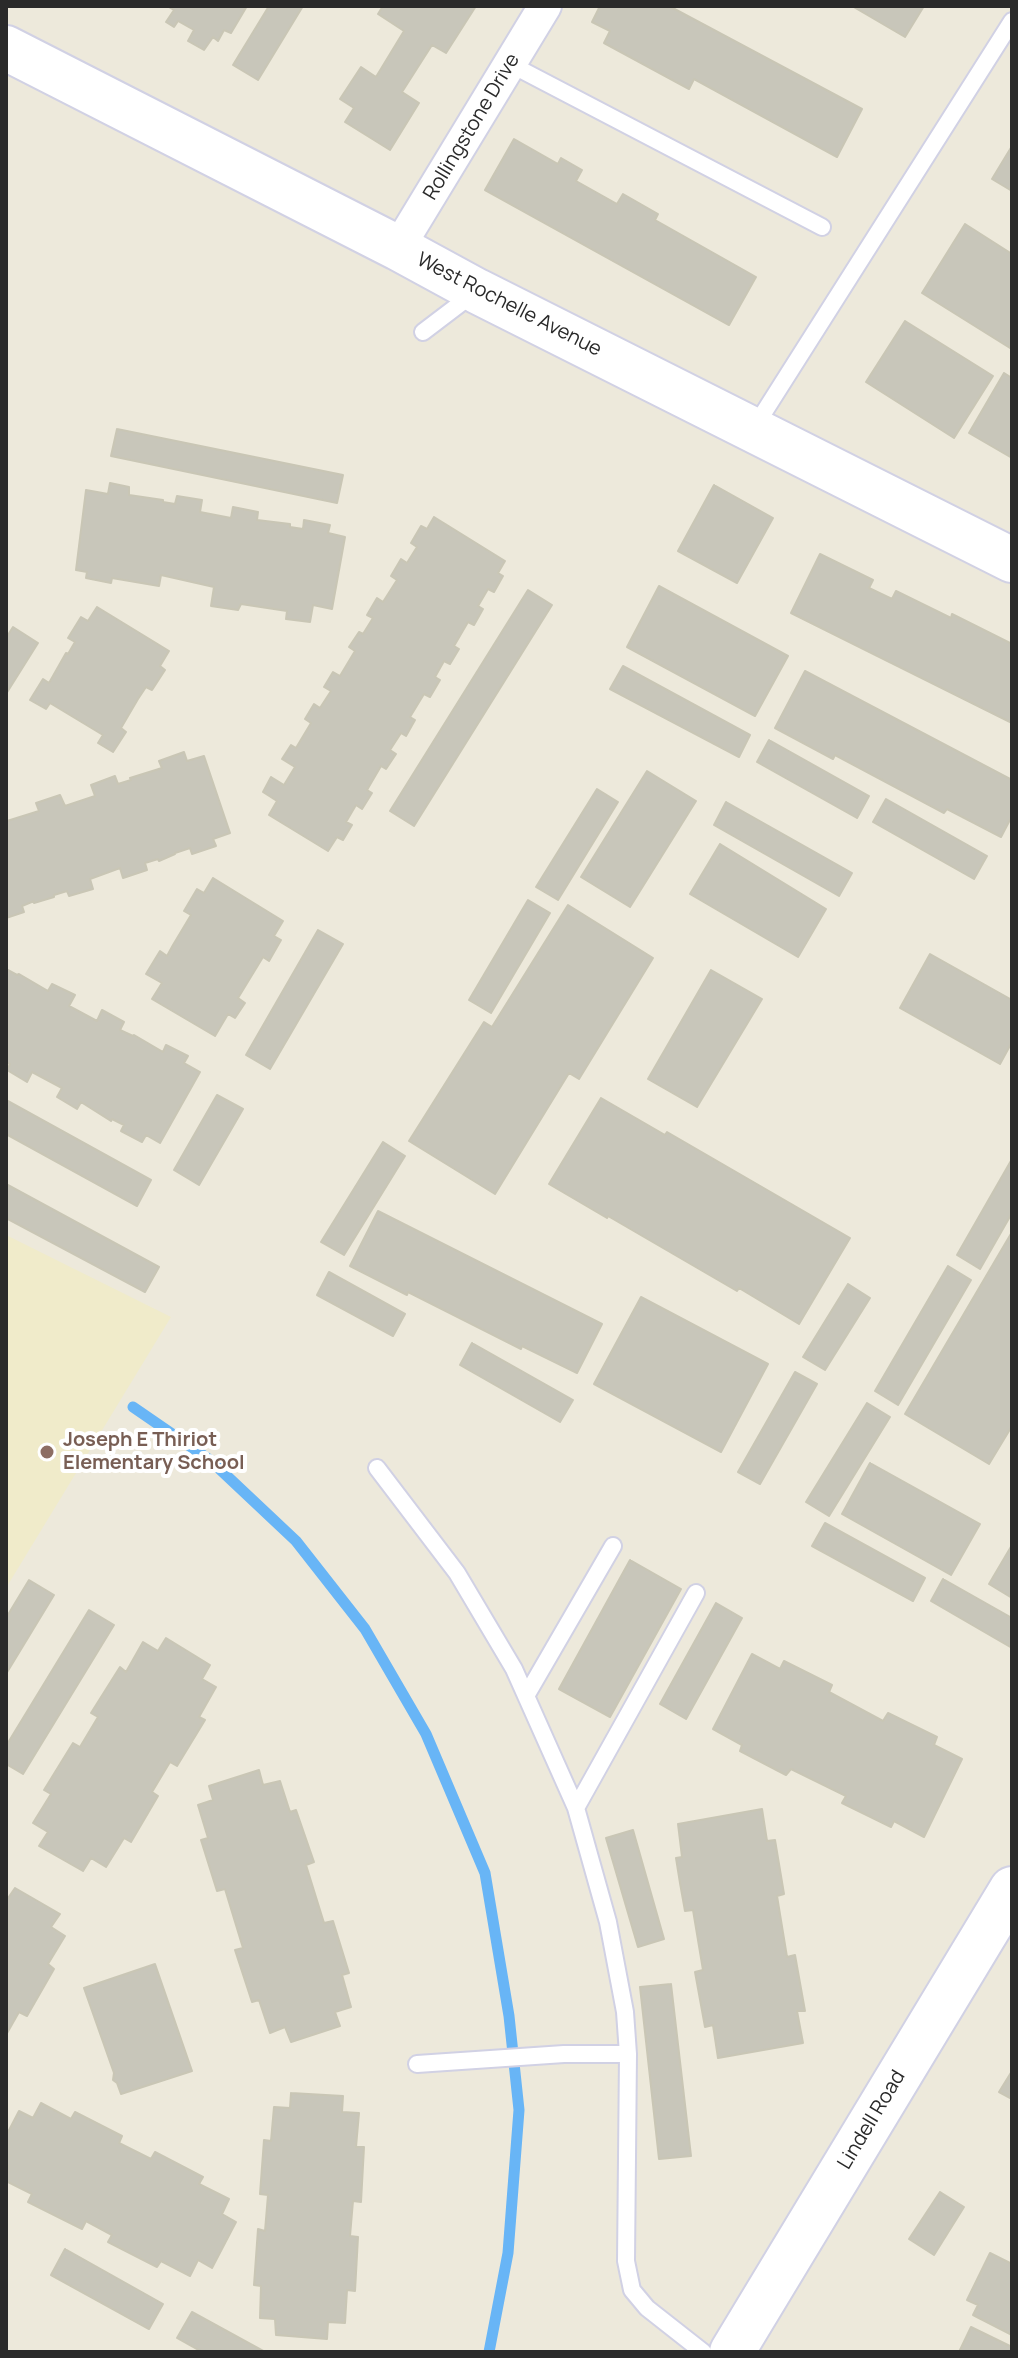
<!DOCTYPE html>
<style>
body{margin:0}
#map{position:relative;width:1018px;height:2358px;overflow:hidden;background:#ede9db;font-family:Manrope,sans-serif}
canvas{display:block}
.frame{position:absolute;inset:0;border:8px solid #2a2a2a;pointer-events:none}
</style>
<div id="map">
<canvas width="1018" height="2358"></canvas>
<div class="frame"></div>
</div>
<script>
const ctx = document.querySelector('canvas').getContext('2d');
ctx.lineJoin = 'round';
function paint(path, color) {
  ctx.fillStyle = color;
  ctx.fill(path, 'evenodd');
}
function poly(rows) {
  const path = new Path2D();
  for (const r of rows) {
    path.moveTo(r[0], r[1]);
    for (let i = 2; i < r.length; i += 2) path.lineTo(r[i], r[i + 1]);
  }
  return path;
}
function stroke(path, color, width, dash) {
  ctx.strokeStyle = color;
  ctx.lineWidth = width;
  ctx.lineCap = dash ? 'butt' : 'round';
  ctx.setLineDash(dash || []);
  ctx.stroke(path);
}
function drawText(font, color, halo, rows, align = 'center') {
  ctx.font = font + ' Manrope,sans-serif';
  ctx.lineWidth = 8;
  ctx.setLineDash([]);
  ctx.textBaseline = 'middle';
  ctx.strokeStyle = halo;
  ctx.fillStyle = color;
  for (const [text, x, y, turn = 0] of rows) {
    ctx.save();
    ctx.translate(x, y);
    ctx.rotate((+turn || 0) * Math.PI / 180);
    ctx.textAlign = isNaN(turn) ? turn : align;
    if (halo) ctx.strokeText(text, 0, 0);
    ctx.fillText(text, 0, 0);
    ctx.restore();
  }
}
paint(poly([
 [6,1235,171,1317,6,1588]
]), '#f0ebca');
stroke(poly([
 [133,1407,210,1460,296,1541,365,1629,426,1734,485,1873,509,2016,519,2110,508,2253,489,2352]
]), '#68b5f6', 11);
const building = poly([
 [167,6,247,6,231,33,224,30,218,41,213,37,204,50,188,41,194,30,178,21,174,27,166,22,174,10,167,6],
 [269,6,303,6,258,80,233,65,269,6],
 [383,6,476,6,446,53,432,45,402,92,419,103,390,150,345,122,354,108,340,99,361,67,376,77,404,31,378,14,383,6],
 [600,6,669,6,862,109,837,157,694,79,689,89,604,43,610,31,592,22,600,6],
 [852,6,924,6,905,37,852,6],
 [514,139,558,164,561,158,582,170,576,181,617,204,623,194,658,214,655,220,756,277,729,325,485,190,514,139],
 [1012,146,1012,191,992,179,1012,146],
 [965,224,1012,254,1012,344,1010,348,922,293,965,224],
 [905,321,993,376,954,438,866,382,905,321],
 [1004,373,1012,378,1012,458,969,433,1004,373],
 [117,429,343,475,337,503,111,456,117,429],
 [110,483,129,487,129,495,163,500,163,502,175,504,177,496,202,500,200,512,231,518,233,507,258,512,257,520,290,524,290,527,303,529,304,520,330,525,328,533,345,537,332,609,313,605,310,622,286,619,287,611,241,604,238,610,211,606,214,587,161,575,159,586,112,578,111,583,86,578,87,572,76,570,86,490,108,494,110,483],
 [714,485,773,518,737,583,678,551,714,485],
 [434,517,505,561,498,573,503,576,494,592,488,589,478,606,483,609,474,625,468,622,454,646,459,649,450,664,444,661,435,677,440,680,430,697,424,694,410,717,415,720,406,736,401,733,390,750,396,754,386,769,381,766,367,790,372,793,362,809,356,805,346,822,352,825,343,840,337,837,328,851,269,815,277,801,263,792,271,777,284,785,295,767,282,759,291,745,296,748,311,723,305,719,314,704,320,708,331,691,324,687,333,672,340,676,355,651,349,647,359,632,363,634,373,618,367,615,377,598,383,602,397,580,391,576,401,559,407,563,417,547,411,543,421,526,427,529,434,517],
 [820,554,873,580,869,588,892,599,896,591,951,618,952,614,1012,644,1012,723,791,613,820,554],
 [659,586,788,656,755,716,627,647,659,586],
 [528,590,552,605,414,826,390,811,528,590],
 [97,607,169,651,160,666,165,670,152,690,146,687,138,699,121,728,126,732,113,752,98,743,103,735,50,703,46,709,30,700,43,679,49,683,66,653,68,654,75,642,68,638,81,617,88,621,97,607],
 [13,627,38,643,6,694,6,638,13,627],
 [623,666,750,735,739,757,610,689,623,666],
 [805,671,1012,780,1012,816,1001,837,947,809,944,813,835,755,833,759,775,728,805,671],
 [769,740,869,796,857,818,757,762,769,740],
 [184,752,187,761,204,756,230,833,213,839,216,846,192,854,190,848,175,853,175,854,159,861,158,859,145,863,147,870,123,878,120,868,90,879,93,889,69,896,67,891,54,895,54,897,34,903,34,901,22,906,24,912,6,918,7,821,39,811,36,803,60,795,65,806,95,796,91,785,115,776,118,784,131,780,130,778,162,768,159,761,184,752],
 [647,771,696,801,630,907,581,877,647,771],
 [597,789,618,802,558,900,536,887,597,789],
 [886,799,987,856,974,879,873,822,886,799],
 [726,802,852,873,839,896,714,825,726,802],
 [720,844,826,909,798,957,690,894,720,844],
 [213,878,283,921,274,936,281,940,269,961,263,957,238,998,245,1003,235,1018,228,1014,215,1036,152,999,162,983,146,974,160,951,167,956,173,945,191,915,184,911,197,889,204,893,213,878],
 [528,900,550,913,491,1013,469,1000,528,900],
 [568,905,653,958,579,1079,569,1073,495,1194,409,1141,484,1022,492,1027,568,905],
 [318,930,343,944,270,1069,246,1055,318,930],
 [930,954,1012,1000,1012,1042,1000,1064,900,1008,930,954],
 [6,969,17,975,19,974,48,991,52,984,75,995,69,1006,97,1021,102,1010,124,1022,120,1030,133,1036,134,1035,163,1052,166,1045,188,1056,184,1063,200,1072,160,1143,146,1135,142,1142,121,1131,124,1125,112,1119,111,1121,81,1102,77,1109,57,1097,62,1088,32,1072,27,1082,7,1070,10,1064,6,1062,6,969],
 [711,970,762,999,697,1107,648,1079,711,970],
 [217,1095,243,1109,199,1185,174,1170,217,1095],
 [601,1098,665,1135,667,1132,850,1238,799,1324,739,1288,737,1291,608,1216,607,1218,549,1184,601,1098],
 [6,1100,151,1180,137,1206,6,1134,6,1100],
 [383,1142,405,1156,344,1255,321,1242,383,1142],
 [1012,1159,1012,1213,980,1269,957,1255,1012,1159],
 [6,1184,159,1267,145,1292,6,1218,6,1184],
 [378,1211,602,1324,577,1373,522,1346,521,1349,408,1292,407,1295,350,1266,378,1211],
 [1012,1232,1012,1426,989,1464,905,1414,1012,1232],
 [948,1266,971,1280,898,1405,875,1391,948,1266],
 [329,1272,405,1314,393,1336,317,1295,329,1272],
 [848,1284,870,1298,825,1370,803,1357,848,1284],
 [641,1297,768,1364,721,1452,594,1384,641,1297],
 [472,1343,573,1400,560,1422,460,1365,472,1343],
 [795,1372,817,1384,760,1484,738,1472,795,1372],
 [867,1403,890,1417,829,1516,806,1502,867,1403],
 [870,1463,980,1524,951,1575,842,1514,870,1463],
 [825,1523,925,1578,913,1601,812,1546,825,1523],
 [1012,1545,1012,1598,989,1584,1012,1545],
 [630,1560,681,1589,610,1717,559,1689,630,1560],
 [943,1579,1012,1618,1012,1648,931,1601,943,1579],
 [29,1580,54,1595,6,1674,6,1618,29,1580],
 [716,1603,742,1618,686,1719,660,1704,716,1603],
 [89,1610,114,1625,23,1774,6,1764,6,1746,89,1610],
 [166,1638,210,1665,202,1679,216,1687,199,1717,205,1720,177,1766,170,1762,152,1792,158,1796,131,1842,124,1838,106,1867,91,1858,83,1871,39,1846,48,1832,33,1823,51,1794,44,1790,73,1743,80,1747,98,1717,91,1713,120,1667,126,1672,143,1642,158,1651,166,1638],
 [752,1654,780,1669,784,1661,832,1685,829,1692,883,1721,888,1713,937,1737,934,1745,962,1759,924,1837,894,1821,891,1827,842,1803,846,1796,791,1769,786,1775,740,1751,742,1745,713,1729,752,1654],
 [259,1770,263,1785,280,1781,290,1812,296,1810,314,1862,306,1865,324,1923,333,1921,349,1973,342,1975,351,2007,335,2012,340,2026,291,2042,285,2027,270,2033,259,2000,252,2002,235,1950,243,1948,225,1889,217,1891,201,1840,208,1838,198,1805,213,1800,209,1786,259,1770],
 [762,1809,767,1841,775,1840,784,1894,777,1896,787,1957,795,1955,805,2011,797,2011,803,2043,718,2058,713,2025,705,2027,695,1972,703,1970,693,1910,685,1911,680,1883,676,1858,682,1857,678,1824,762,1809],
 [633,1830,664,1939,638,1947,606,1838,633,1830],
 [15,1888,60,1914,51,1927,65,1936,48,1964,54,1969,27,2016,19,2012,6,2035,6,1901,15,1888],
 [155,1964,192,2071,121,2094,117,2083,113,2080,114,2073,84,1988,155,1964],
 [671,1984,691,2156,659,2159,640,1987,671,1984],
 [1012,2071,1012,2099,999,2092,1012,2071],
 [291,2093,343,2096,342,2112,359,2113,356,2147,364,2147,361,2202,353,2201,350,2236,358,2237,355,2291,347,2290,345,2323,328,2322,327,2339,276,2335,275,2319,260,2318,261,2286,254,2285,258,2229,265,2231,268,2195,260,2194,264,2140,271,2141,274,2107,290,2108,291,2093],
 [41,2103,71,2119,75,2112,122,2136,119,2143,151,2159,155,2152,203,2177,199,2184,229,2199,222,2214,236,2222,212,2268,198,2260,190,2276,161,2261,157,2267,108,2242,112,2235,86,2221,82,2229,28,2202,32,2194,6,2181,8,2166,6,2165,6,2136,19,2111,33,2118,41,2103],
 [940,2192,964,2207,934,2255,909,2239,940,2192],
 [65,2249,163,2304,149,2329,51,2275,65,2249],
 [990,2253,1012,2264,1012,2335,973,2315,978,2305,967,2300,990,2253],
 [192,2312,265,2352,202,2352,177,2338,192,2312],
 [971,2327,1012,2347,1012,2352,959,2352,971,2327]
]);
paint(building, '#c8c6ba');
stroke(building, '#c9c6b5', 2);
const lane = poly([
 [510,64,822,227],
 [423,332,473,294],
 [754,428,1012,21],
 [377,1468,457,1573,514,1669,576,1808,608,1922,625,2012,628,2054,626,2261,632,2290,647,2308,703,2352],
 [526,1696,613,1546],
 [576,1808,696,1593],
 [417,2064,564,2054,628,2054]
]);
const street = poly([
 [398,248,545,6]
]);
const secondary = poly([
 [6,48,398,248,477,291,1012,560],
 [732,2352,1012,1889]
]);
stroke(lane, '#d1d1e4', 20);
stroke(street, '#d1d1e4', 36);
stroke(secondary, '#d1d1e4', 48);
stroke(lane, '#fff', 16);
stroke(street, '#fff', 32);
stroke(secondary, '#fff', 44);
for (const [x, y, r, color] of [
 [47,1452,8,"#8d6e63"]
]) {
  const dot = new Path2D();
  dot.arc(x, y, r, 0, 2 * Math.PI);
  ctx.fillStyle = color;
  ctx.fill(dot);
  stroke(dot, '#fff', 3);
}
drawText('20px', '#2a2a2a', '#fff', [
 ["Rollingstone Drive",472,127,-59],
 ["West Rochelle Avenue",509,305,27],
 ["Lindell Road",872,2120,-59]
]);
drawText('bold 20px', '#785e54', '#fff', [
 ["Joseph E Thiriot",63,1440],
 ["Elementary School",63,1463]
], 'left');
</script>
